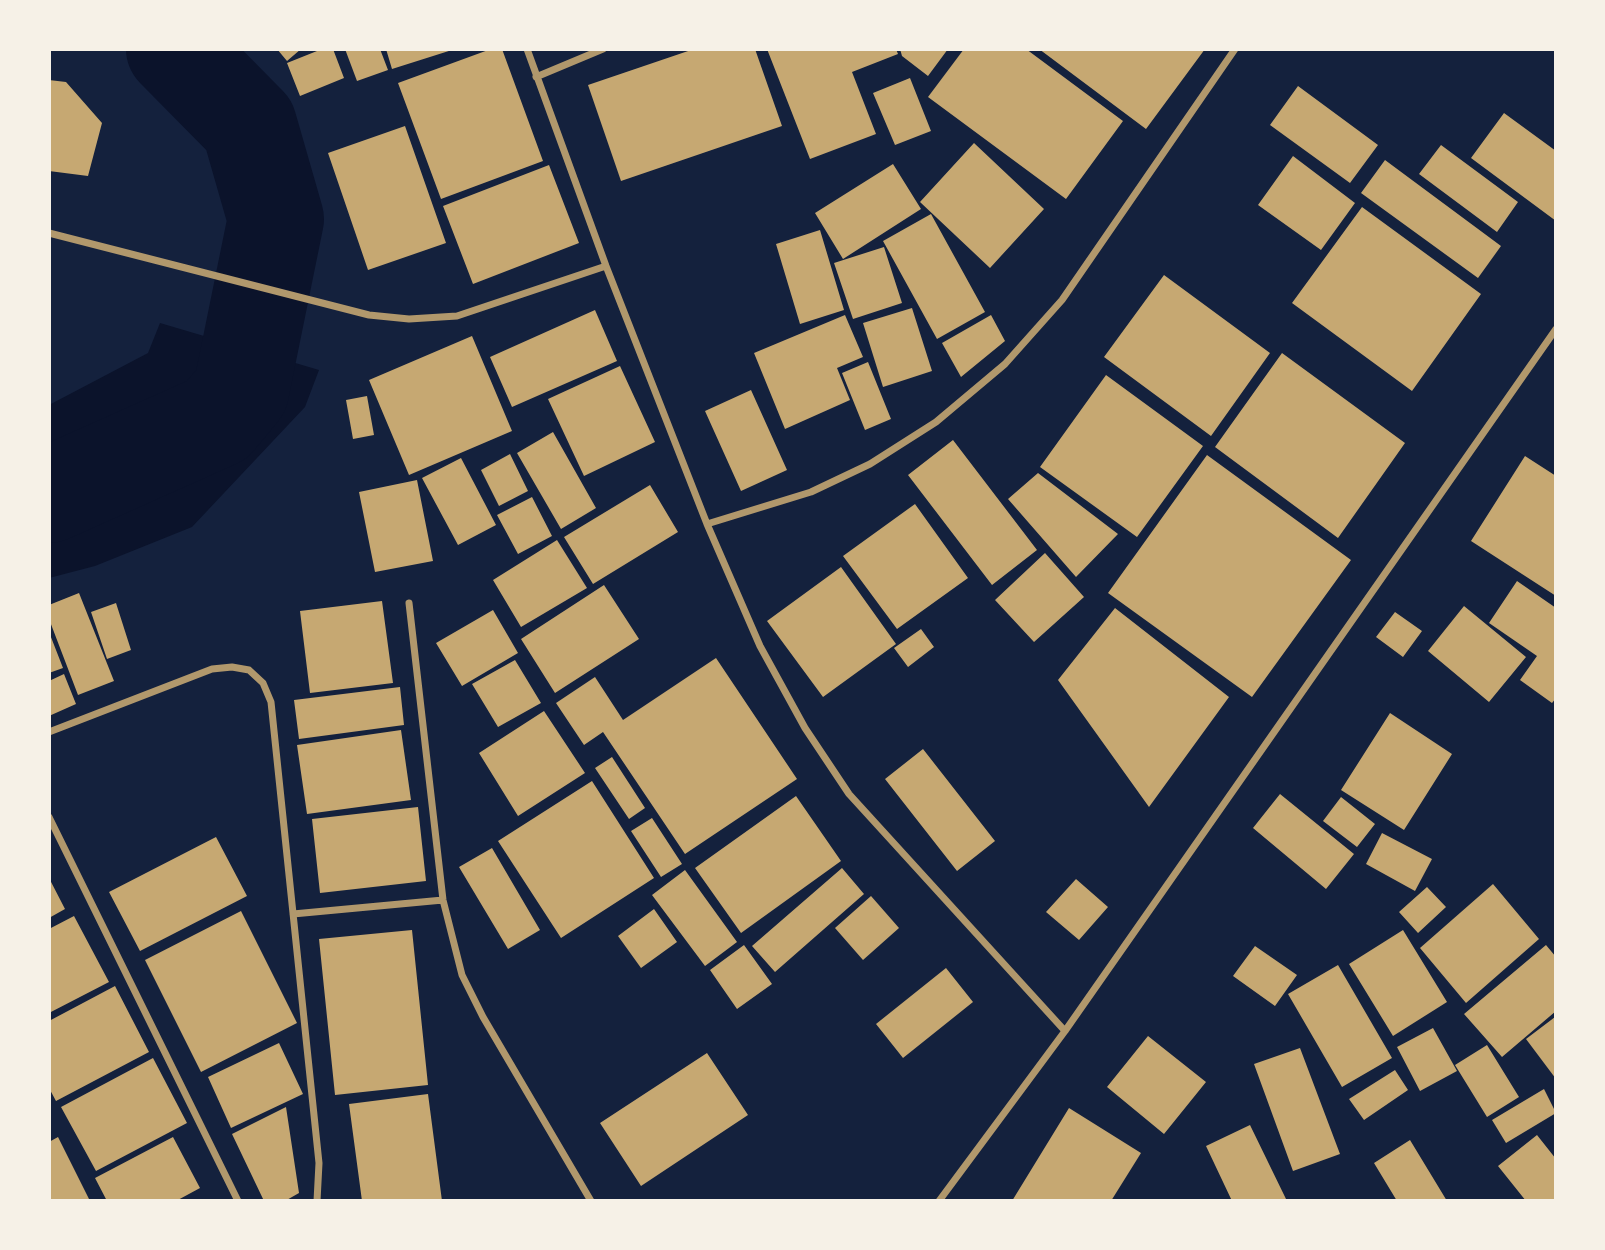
<!DOCTYPE html>
<style>
body{margin:0}
#map{position:relative;width:1605px;height:1250px;overflow:hidden;background:#14213d;font-family:"Work Sans",sans-serif}
canvas{display:block}
.frame{position:absolute;inset:0;border:51px solid #f6f1e7;pointer-events:none}
</style>
<div id="map">
<canvas width="1605" height="1250"></canvas>
<div class="frame"></div>
</div>
<script>
const ctx = document.querySelector('canvas').getContext('2d');
ctx.lineJoin = 'round';
function paint(path, color) {
  ctx.fillStyle = color;
  ctx.fill(path, 'evenodd');
}
function poly(rows) {
  const path = new Path2D();
  for (const r of rows) {
    path.moveTo(r[0], r[1]);
    for (let i = 2; i < r.length; i += 2) path.lineTo(r[i], r[i + 1]);
  }
  return path;
}
function stroke(path, color, width, dash) {
  ctx.strokeStyle = color;
  ctx.lineWidth = width;
  ctx.lineCap = dash ? 'butt' : 'round';
  ctx.setLineDash(dash || []);
  ctx.stroke(path);
}
paint(poly([
 [160,323,319,370,305,407,192,527,95,566,49,578,49,405,148,353]
]), '#0b132b');
stroke(poly([
 [49,495,217,420,241,391,276,219,249,125,174,49]
]), '#0b132b', 96);
paint(poly([
 [277,49,301,49,287,61],
 [322,49,333,49,344,78,300,96,287,63],
 [345,49,380,49,388,70,357,81],
 [386,49,452,49,452,50,392,69],
 [491,49,502,49,543,161,441,199,398,83],
 [694,49,755,49,782,126,621,181,588,85],
 [767,49,896,49,898,54,852,72,876,134,810,159],
 [900,49,948,49,928,76,902,56],
 [964,49,1026,49,1123,121,1066,199,928,97],
 [1039,49,1205,49,1146,129],
 [910,78,931,131,895,145,873,93],
 [49,80,66,82,102,123,88,176,49,171],
 [1298,86,1378,145,1350,183,1270,125],
 [1504,113,1556,151,1556,221,1471,158],
 [405,126,446,243,368,270,328,153],
 [974,143,1044,209,990,268,920,202],
 [1441,145,1518,202,1497,232,1419,174],
 [1293,156,1355,203,1321,250,1258,205],
 [1385,160,1501,246,1478,278,1361,193],
 [893,164,921,209,843,259,815,213],
 [549,165,579,243,473,284,443,206],
 [1362,207,1481,294,1412,391,1292,303],
 [931,214,985,312,937,339,883,241],
 [820,230,844,310,800,324,776,244],
 [884,247,902,303,853,319,834,263],
 [1164,275,1270,353,1211,436,1104,357],
 [912,308,932,371,883,387,863,323],
 [595,310,617,361,512,407,490,357],
 [845,315,863,357,837,368,850,400,785,429,754,353],
 [991,315,1005,341,961,377,942,343],
 [472,336,512,431,409,475,369,380],
 [1282,353,1405,443,1338,538,1215,447],
 [868,362,891,419,865,430,842,373],
 [620,366,655,442,584,476,548,399],
 [1106,375,1203,446,1137,537,1040,467],
 [751,390,787,470,741,491,705,411],
 [367,396,374,435,353,439,346,400],
 [553,432,596,508,561,529,517,453],
 [953,440,1037,550,992,585,908,475],
 [510,454,528,491,499,506,481,470],
 [1207,455,1351,560,1252,697,1108,593],
 [1525,456,1556,476,1556,596,1471,541],
 [461,458,496,525,458,545,422,478],
 [1038,473,1118,534,1076,577,1008,499],
 [417,480,433,561,375,572,359,492],
 [650,485,678,532,593,584,564,537],
 [532,497,552,536,518,554,497,515],
 [915,504,968,578,897,629,843,556],
 [557,540,587,588,521,627,493,580],
 [1045,553,1084,597,1034,642,995,600],
 [841,567,896,644,823,697,767,621],
 [1517,581,1556,608,1556,698,1552,703,1520,680,1537,656,1489,623],
 [604,585,639,639,555,693,521,639],
 [79,593,114,681,78,695,49,619,49,605],
 [382,601,393,683,310,693,300,611],
 [116,603,131,650,107,659,91,612],
 [1464,606,1526,657,1489,702,1428,651],
 [1115,608,1229,697,1149,807,1058,680],
 [493,610,518,653,462,686,436,643],
 [1395,612,1422,631,1403,657,1376,637],
 [921,629,934,647,908,667,894,648],
 [49,632,63,668,49,673],
 [716,658,797,779,685,854,603,732,584,745,556,703,595,677,623,720],
 [515,660,541,703,498,727,472,684],
 [64,674,76,704,49,716,49,681],
 [400,687,404,725,299,739,294,700],
 [544,711,585,773,518,816,479,753],
 [1390,713,1452,754,1404,830,1341,790],
 [401,730,411,800,307,814,297,745],
 [923,749,995,841,957,871,885,779],
 [612,757,645,808,629,819,595,768],
 [592,781,654,878,561,938,498,841],
 [1280,794,1354,854,1326,889,1253,828],
 [796,796,841,861,741,933,695,868],
 [1341,797,1375,824,1357,847,1323,821],
 [418,807,426,881,320,893,312,819],
 [652,818,682,864,661,877,631,831],
 [1382,833,1432,859,1415,891,1366,864],
 [216,837,247,896,140,951,109,892],
 [492,848,540,930,508,949,459,867],
 [842,868,864,894,775,972,752,946],
 [685,870,737,942,705,966,652,895],
 [49,878,65,909,49,918],
 [1076,879,1108,907,1079,940,1046,912],
 [1493,884,1539,939,1466,1003,1420,948],
 [1427,887,1446,907,1418,933,1399,912],
 [871,896,899,928,863,960,835,928],
 [654,909,677,942,641,968,618,936],
 [241,911,297,1023,201,1072,145,960],
 [74,916,109,982,49,1013,49,929],
 [412,930,428,1085,335,1095,319,939],
 [1403,930,1447,1002,1393,1036,1349,964],
 [744,945,772,984,737,1009,710,970],
 [1546,945,1556,957,1556,1011,1502,1057,1464,1014],
 [1255,946,1297,975,1275,1006,1233,976],
 [1338,965,1392,1058,1342,1087,1288,994],
 [946,968,973,1002,903,1058,876,1024],
 [115,986,149,1052,56,1101,49,1088,49,1021],
 [1555,1017,1556,1019,1556,1079,1526,1039],
 [1433,1028,1457,1071,1420,1091,1397,1047],
 [1148,1036,1206,1082,1164,1134,1107,1087],
 [279,1043,303,1094,231,1128,208,1077],
 [1487,1045,1519,1097,1487,1117,1455,1065],
 [1300,1048,1340,1154,1293,1171,1254,1064],
 [707,1053,748,1115,641,1186,600,1123],
 [153,1058,187,1123,96,1171,61,1107],
 [1395,1070,1408,1090,1364,1120,1349,1099],
 [1544,1089,1556,1113,1506,1143,1492,1120],
 [428,1094,442,1201,362,1201,349,1104],
 [286,1107,299,1193,285,1201,264,1201,232,1134],
 [1069,1108,1141,1153,1111,1201,1012,1201],
 [1250,1125,1286,1199,1282,1201,1232,1201,1206,1146],
 [1537,1135,1556,1159,1556,1201,1526,1201,1498,1166],
 [58,1137,90,1201,49,1201,49,1142],
 [173,1137,200,1188,176,1201,107,1201,95,1178],
 [1410,1140,1447,1201,1397,1201,1374,1163]
]), '#c6a872');
stroke(poly([
 [527,49,606,266,707,524,760,646,805,728,849,794,1065,1031],
 [536,77,603,49],
 [49,233,369,315,409,319,457,316,606,266],
 [707,524,811,492,870,464,936,422,1005,364,1062,300,1235,49],
 [409,603,443,900,462,975,483,1017,591,1201],
 [49,732,212,669,232,667,249,670,263,683,271,702,319,1163,317,1201],
 [49,817,238,1201],
 [293,914,443,900],
 [939,1201,1065,1031,1556,329]
]), '#b1986c', 7);
</script>
